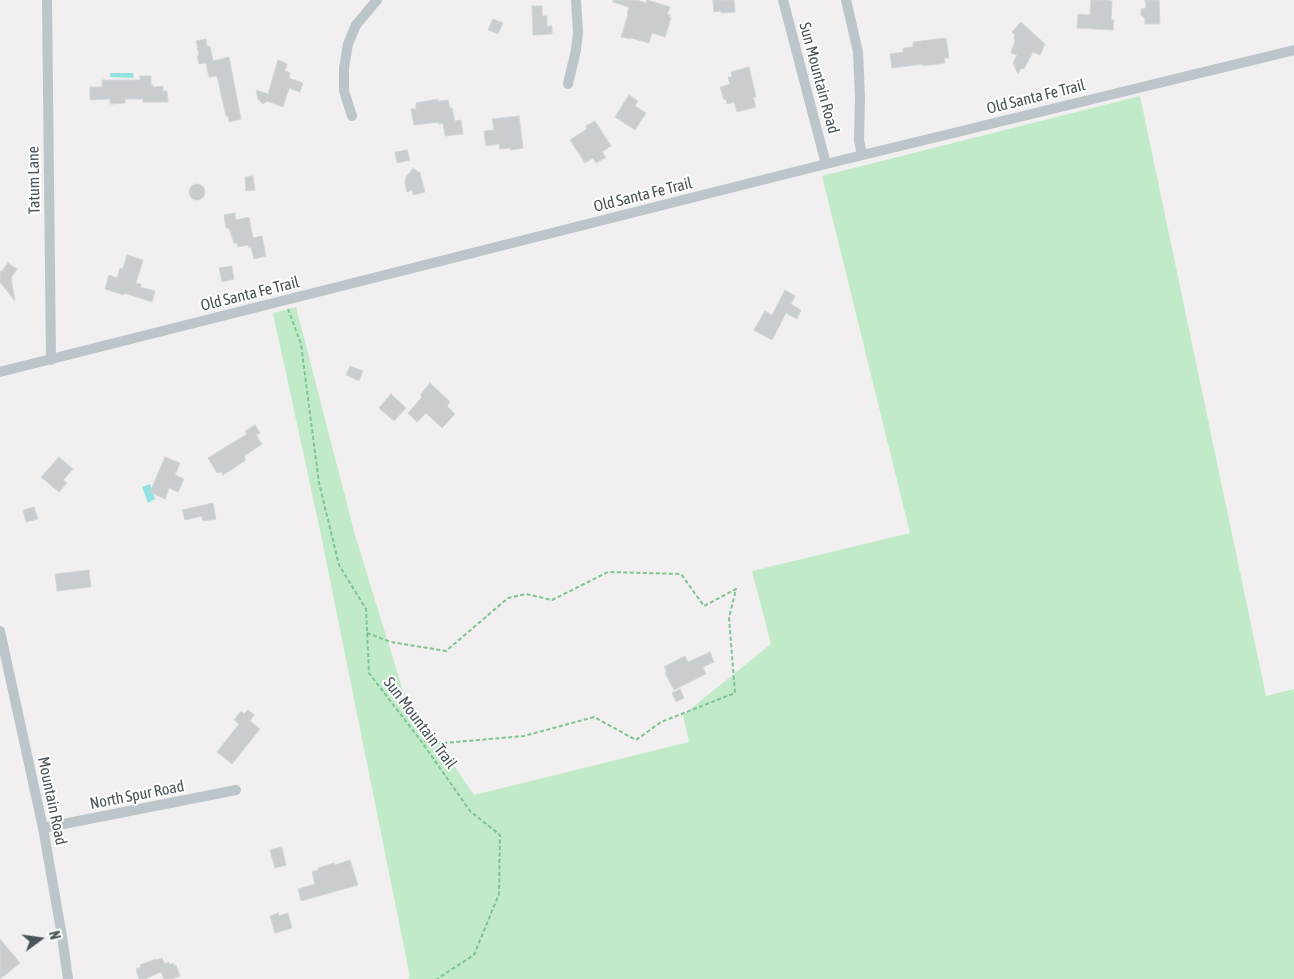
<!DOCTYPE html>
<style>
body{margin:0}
#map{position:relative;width:1294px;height:979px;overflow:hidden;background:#f1efef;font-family:"Asap Condensed",sans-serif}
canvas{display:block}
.north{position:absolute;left:15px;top:914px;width:50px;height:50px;-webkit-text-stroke:4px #fff;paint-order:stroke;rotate:76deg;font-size:14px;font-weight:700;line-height:20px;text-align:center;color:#49555a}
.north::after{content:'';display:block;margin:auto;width:18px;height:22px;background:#49555a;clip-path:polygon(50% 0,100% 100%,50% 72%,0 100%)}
</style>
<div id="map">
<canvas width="1294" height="979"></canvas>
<div class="north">N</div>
</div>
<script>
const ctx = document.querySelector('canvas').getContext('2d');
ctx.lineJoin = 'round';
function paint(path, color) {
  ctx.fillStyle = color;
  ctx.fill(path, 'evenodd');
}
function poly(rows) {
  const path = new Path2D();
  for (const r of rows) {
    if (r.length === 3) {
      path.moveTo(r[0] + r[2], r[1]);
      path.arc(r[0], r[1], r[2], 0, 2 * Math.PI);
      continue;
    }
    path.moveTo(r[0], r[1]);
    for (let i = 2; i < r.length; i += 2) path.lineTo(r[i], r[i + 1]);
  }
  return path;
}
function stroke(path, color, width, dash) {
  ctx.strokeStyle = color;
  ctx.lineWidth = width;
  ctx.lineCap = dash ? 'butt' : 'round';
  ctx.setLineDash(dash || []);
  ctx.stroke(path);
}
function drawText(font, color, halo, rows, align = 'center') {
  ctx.font = font + ' "Asap Condensed",sans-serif';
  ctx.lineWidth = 4;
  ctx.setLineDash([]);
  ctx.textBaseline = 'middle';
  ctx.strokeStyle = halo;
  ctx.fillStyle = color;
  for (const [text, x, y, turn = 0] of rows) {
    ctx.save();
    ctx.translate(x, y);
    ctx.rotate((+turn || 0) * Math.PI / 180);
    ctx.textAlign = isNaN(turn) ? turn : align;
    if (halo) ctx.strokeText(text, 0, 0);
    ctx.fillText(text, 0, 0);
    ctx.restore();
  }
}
paint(poly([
 [1140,96,1266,696,1294,689,1294,979,408,979,410,977,321,535,273,313,296,307,355,535,403,691,474,795,689,742,683,715,771,644,752,571,910,533,822,176]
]), '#c1eac9');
paint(poly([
 [110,73,133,73,134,78,110,77],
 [150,484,155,499,148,503,142,487]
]), '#93e2e2');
const building = poly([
 [613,0,637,0,646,3,647,0,670,7,667,14,670,15,669,18,671,18,665,37,652,33,649,43,631,38,631,39,621,37,628,14,627,14,629,7,613,2,613,0],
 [713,0,734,0,735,12,721,13,721,11,714,12,713,0],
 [1091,0,1109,0,1110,1,1112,1,1111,20,1114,20,1113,30,1077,28,1078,14,1090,15,1091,0],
 [1145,0,1159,0,1160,24,1145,24,1145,18,1141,15,1141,9,1146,8,1145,0],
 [532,6,542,6,542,16,547,16,547,26,552,26,552,34,533,35,532,6],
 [493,19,503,23,498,34,488,30,493,19],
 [1021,22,1045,44,1040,55,1033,52,1024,69,1021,68,1018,74,1013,63,1017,55,1011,53,1015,41,1014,39,1015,35,1012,32,1021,22],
 [946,38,949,58,944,58,945,63,923,66,923,64,916,65,892,68,890,54,903,52,903,48,913,47,913,42,946,38],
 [206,39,207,46,210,46,213,61,229,57,241,119,229,122,228,116,226,116,217,76,209,77,206,63,199,64,197,56,199,55,196,41,206,39],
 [278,60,287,64,285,71,290,73,289,78,303,83,300,92,289,88,283,107,267,101,263,104,258,99,256,90,268,94,278,60],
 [749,67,756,97,753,97,756,107,737,112,734,102,727,104,726,99,724,100,720,87,730,84,728,77,732,77,731,72,749,67],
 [140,76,151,76,151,85,153,85,153,87,163,86,163,91,167,91,168,102,143,102,143,99,125,99,125,103,110,104,110,99,90,100,90,87,102,87,102,80,140,80,140,76],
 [629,95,638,101,635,106,646,113,635,130,615,117,629,95],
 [438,99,438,101,448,100,450,108,452,108,455,121,461,120,463,134,445,136,443,123,439,124,439,122,414,125,411,109,416,109,416,103,438,99],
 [519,116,523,148,511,150,511,148,500,149,499,144,486,146,484,131,494,130,492,119,519,116],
 [595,121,611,146,602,152,606,157,596,163,593,158,585,163,570,140,587,129,586,126,595,121],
 [407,150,410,160,397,163,395,152,407,150],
 [413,168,420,173,425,192,413,195,412,190,407,192,405,183,406,177,413,168],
 [253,176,255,190,246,191,245,177,253,176],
 [197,192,8],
 [235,213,236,220,249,217,253,238,262,236,266,256,254,259,251,247,249,248,248,245,238,247,237,243,234,243,229,228,226,228,224,215,235,213],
 [127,255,143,260,136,283,141,284,140,287,155,291,152,302,124,293,124,295,105,289,109,275,117,278,120,268,123,269,127,255],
 [8,263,17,269,11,278,15,301,0,282,0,272,2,271,8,263],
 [232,266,234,279,222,282,219,268,232,266],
 [785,290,795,296,791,304,801,310,797,319,786,313,772,340,754,330,765,311,772,315,785,290],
 [350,366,363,371,359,381,346,375,350,366],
 [430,383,450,402,447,406,455,414,442,428,426,413,417,422,408,413,422,397,420,395,430,383],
 [391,394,406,408,394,421,379,408,391,394],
 [255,425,260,433,256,435,262,444,244,456,246,460,223,475,221,472,217,473,208,458,247,434,245,431,255,425],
 [59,457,73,469,63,480,67,483,59,492,41,477,59,457],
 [165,457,180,463,175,475,184,479,178,492,169,488,165,499,150,492,165,457],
 [213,503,216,519,203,521,202,516,185,520,182,510,213,503],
 [34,507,38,519,26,522,23,510,34,507],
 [89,570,91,587,57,591,55,574,89,570],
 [710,652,714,662,703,667,706,674,674,690,665,673,667,672,664,667,685,656,688,662,710,652],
 [680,689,684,698,676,702,672,693,680,689],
 [248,710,254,715,250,721,260,729,232,764,217,752,239,724,234,720,241,711,244,714,248,710],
 [282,847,286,865,275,868,270,850,282,847],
 [350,860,358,885,301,901,298,889,315,884,312,872,318,870,318,868,334,863,335,865,350,860],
 [278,913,279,916,288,913,292,928,275,933,270,916,278,913],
 [0,939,20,963,0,979,0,939],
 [162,958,165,964,169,962,170,965,173,963,174,966,176,965,180,976,172,979,164,979,161,972,145,979,139,979,136,969,141,967,140,965,156,959,156,960,162,958]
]);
paint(building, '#c9cdd0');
stroke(building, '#d3d6d9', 1);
stroke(poly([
 [288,309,301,344,319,483,339,565,366,609,369,673,421,741,470,811,500,835,499,894,474,955,437,979],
 [367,633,391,642,446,651,508,598,526,594,552,600,608,572,681,574,704,606,736,589,729,618,735,693,661,722,636,740,594,717,524,736,444,743,421,741]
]), '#7dc493', 2, [4, 2.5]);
stroke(poly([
 [47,0,51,360],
 [783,0,826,164],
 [846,0,858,52,860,97,859,140,862,155],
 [568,84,576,50,578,32,576,0],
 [352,116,344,91,344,68,348,44,356,25,377,0],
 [0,372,826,164,1294,50],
 [0,631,43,828,62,936,68,979],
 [43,828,236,790]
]), '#bbc5ca', 10);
drawText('16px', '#49555a', '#fff', [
 ["Sun Mountain Road",819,78,75],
 ["Old Santa Fe Trail",1036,97,-14],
 ["Tatum Lane",34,180,-91],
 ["Old Santa Fe Trail",643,195,-14],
 ["Old Santa Fe Trail",250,294,-14],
 ["Sun Mountain Trail",420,723,53],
 ["North Spur Road",137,795,-11],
 ["Mountain Road",52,801,78]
]);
</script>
